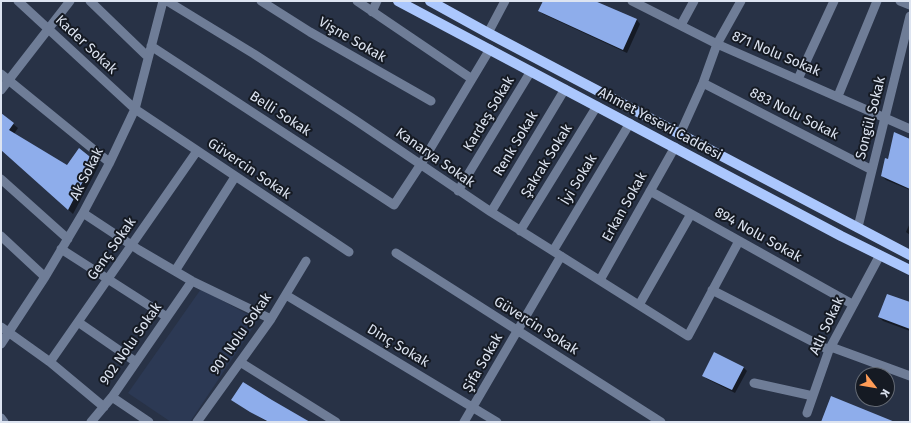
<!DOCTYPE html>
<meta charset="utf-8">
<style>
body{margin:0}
#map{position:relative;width:911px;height:423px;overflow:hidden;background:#283246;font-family:"Fira Sans",sans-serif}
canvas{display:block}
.frame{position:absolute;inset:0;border:2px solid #dde4f1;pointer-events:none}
.north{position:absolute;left:855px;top:367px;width:40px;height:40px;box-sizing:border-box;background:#151a23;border:1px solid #656b75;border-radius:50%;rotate:121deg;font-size:11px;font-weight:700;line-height:16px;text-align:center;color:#dde4f1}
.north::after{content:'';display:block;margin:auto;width:14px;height:18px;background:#fe9c57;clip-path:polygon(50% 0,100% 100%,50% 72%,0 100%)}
</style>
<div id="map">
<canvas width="911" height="423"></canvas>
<div class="frame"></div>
<div class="north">K</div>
</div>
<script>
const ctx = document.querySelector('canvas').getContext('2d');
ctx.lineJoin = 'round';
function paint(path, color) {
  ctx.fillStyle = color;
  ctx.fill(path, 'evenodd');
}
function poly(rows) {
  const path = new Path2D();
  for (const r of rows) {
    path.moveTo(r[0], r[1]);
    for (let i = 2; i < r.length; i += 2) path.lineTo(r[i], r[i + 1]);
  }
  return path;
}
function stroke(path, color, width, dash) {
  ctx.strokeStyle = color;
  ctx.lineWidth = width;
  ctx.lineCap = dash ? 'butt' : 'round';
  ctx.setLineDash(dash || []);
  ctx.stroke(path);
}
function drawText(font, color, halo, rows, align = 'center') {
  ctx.font = font + ' "Fira Sans",sans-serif';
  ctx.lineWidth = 4;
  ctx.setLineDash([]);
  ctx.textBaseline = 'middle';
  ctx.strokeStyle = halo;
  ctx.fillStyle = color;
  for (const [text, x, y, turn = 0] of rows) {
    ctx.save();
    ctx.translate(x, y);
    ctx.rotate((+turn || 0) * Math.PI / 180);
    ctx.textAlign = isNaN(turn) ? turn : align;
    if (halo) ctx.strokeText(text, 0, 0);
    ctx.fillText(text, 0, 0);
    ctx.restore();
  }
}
paint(poly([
 [201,289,258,320,190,422,171,422,128,393]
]), '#2c3954');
paint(poly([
 [544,1,594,1,637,20,640,24,627,53,543,14,539,11],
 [1,114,18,128,14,134,67,166,94,160,99,165,73,214,1,149],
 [910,140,910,190,886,180,882,176,888,161],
 [910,223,910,235,906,232],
 [910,304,910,331,883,321,879,317],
 [743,367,747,371,735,393,707,379,703,375],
 [233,400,307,422,267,422]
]), '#0007');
paint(poly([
 [543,1,595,1,637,19,623,50,538,11],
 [1,113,14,123,9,130,67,165,79,148,94,160,68,210,1,150],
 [894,132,910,139,910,189,881,176,885,158,888,159],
 [887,294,910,302,910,329,878,317],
 [714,352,744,367,732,390,702,376],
 [243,382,272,400,310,422,269,422,250,412,231,400],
 [831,396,895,422,821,422]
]), '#8eadeb');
stroke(poly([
 [18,1,135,109,349,252],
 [90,1,148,57],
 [167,1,254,54,355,120,491,212,688,336,739,241],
 [261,1,310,32,431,101],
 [357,1,472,79],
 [632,1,717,44,910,129],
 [900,1,910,5],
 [372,12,377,1],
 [681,25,694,1],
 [488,33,505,1],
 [151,46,394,205,421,164,490,49],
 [1,74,109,162],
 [798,79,834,1],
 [703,83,872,170],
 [1,90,70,1],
 [838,96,877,1],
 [680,134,703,83,717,44,741,1],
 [1,179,68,239],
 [458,191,531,71],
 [650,191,852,304],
 [491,212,565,89],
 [83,213,139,250,192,281,271,319],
 [858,227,910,16],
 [520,231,597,106],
 [1,236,45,277],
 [61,249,167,317],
 [553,251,630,123],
 [396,253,661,422],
 [175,271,235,177],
 [600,280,675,147],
 [712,290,829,350],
 [286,295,497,422],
 [639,305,691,214],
 [78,322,136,362],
 [1,327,50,362,104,407],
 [1,344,45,277,83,213,109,164,135,109,163,1],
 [831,347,910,376],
 [50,362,197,151],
 [240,362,336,422],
 [754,383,813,396],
 [112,397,149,422],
 [807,413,829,350,880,255],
 [1,418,4,422],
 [91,422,112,397,192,281],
 [197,422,271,319,306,261],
 [464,422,561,256]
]), '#6f7d97', 9);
stroke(poly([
 [398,1,841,236,910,270],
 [430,1,488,33,910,255]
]), '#abc7fd', 10);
drawText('14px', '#dde4f1', '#151a23', [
 ["Vişne Sokak",352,40,30],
 ["Kader Sokak",86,45,43],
 ["871 Nolu Sokak",776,54,23],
 ["Belli Sokak",280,114,33],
 ["Kardeş Sokak",489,114,-59],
 ["883 Nolu Sokak",794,114,27],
 ["Songül Sokak",871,118,-76],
 ["Ahmet Yesevi Caddesi",660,124,28],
 ["Renk Sokak",516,144,-59],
 ["Kanarya Sokak",435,158,35],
 ["Şakrak Sokak",547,161,-58],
 ["Güvercin Sokak",249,169,34],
 ["Ak Sokak",87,174,-63],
 ["İyi Sokak",579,180,-59],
 ["Erkan Sokak",625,207,-61],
 ["894 Nolu Sokak",758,235,29],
 ["Genç Sokak",112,249,-55],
 ["Güvercin Sokak",536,326,32],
 ["Atlı Sokak",827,326,-65],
 ["901 Nolu Sokak",241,334,-55],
 ["902 Nolu Sokak",131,344,-55],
 ["Dinç Sokak",398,346,31],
 ["Şifa Sokak",483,363,-60]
]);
</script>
